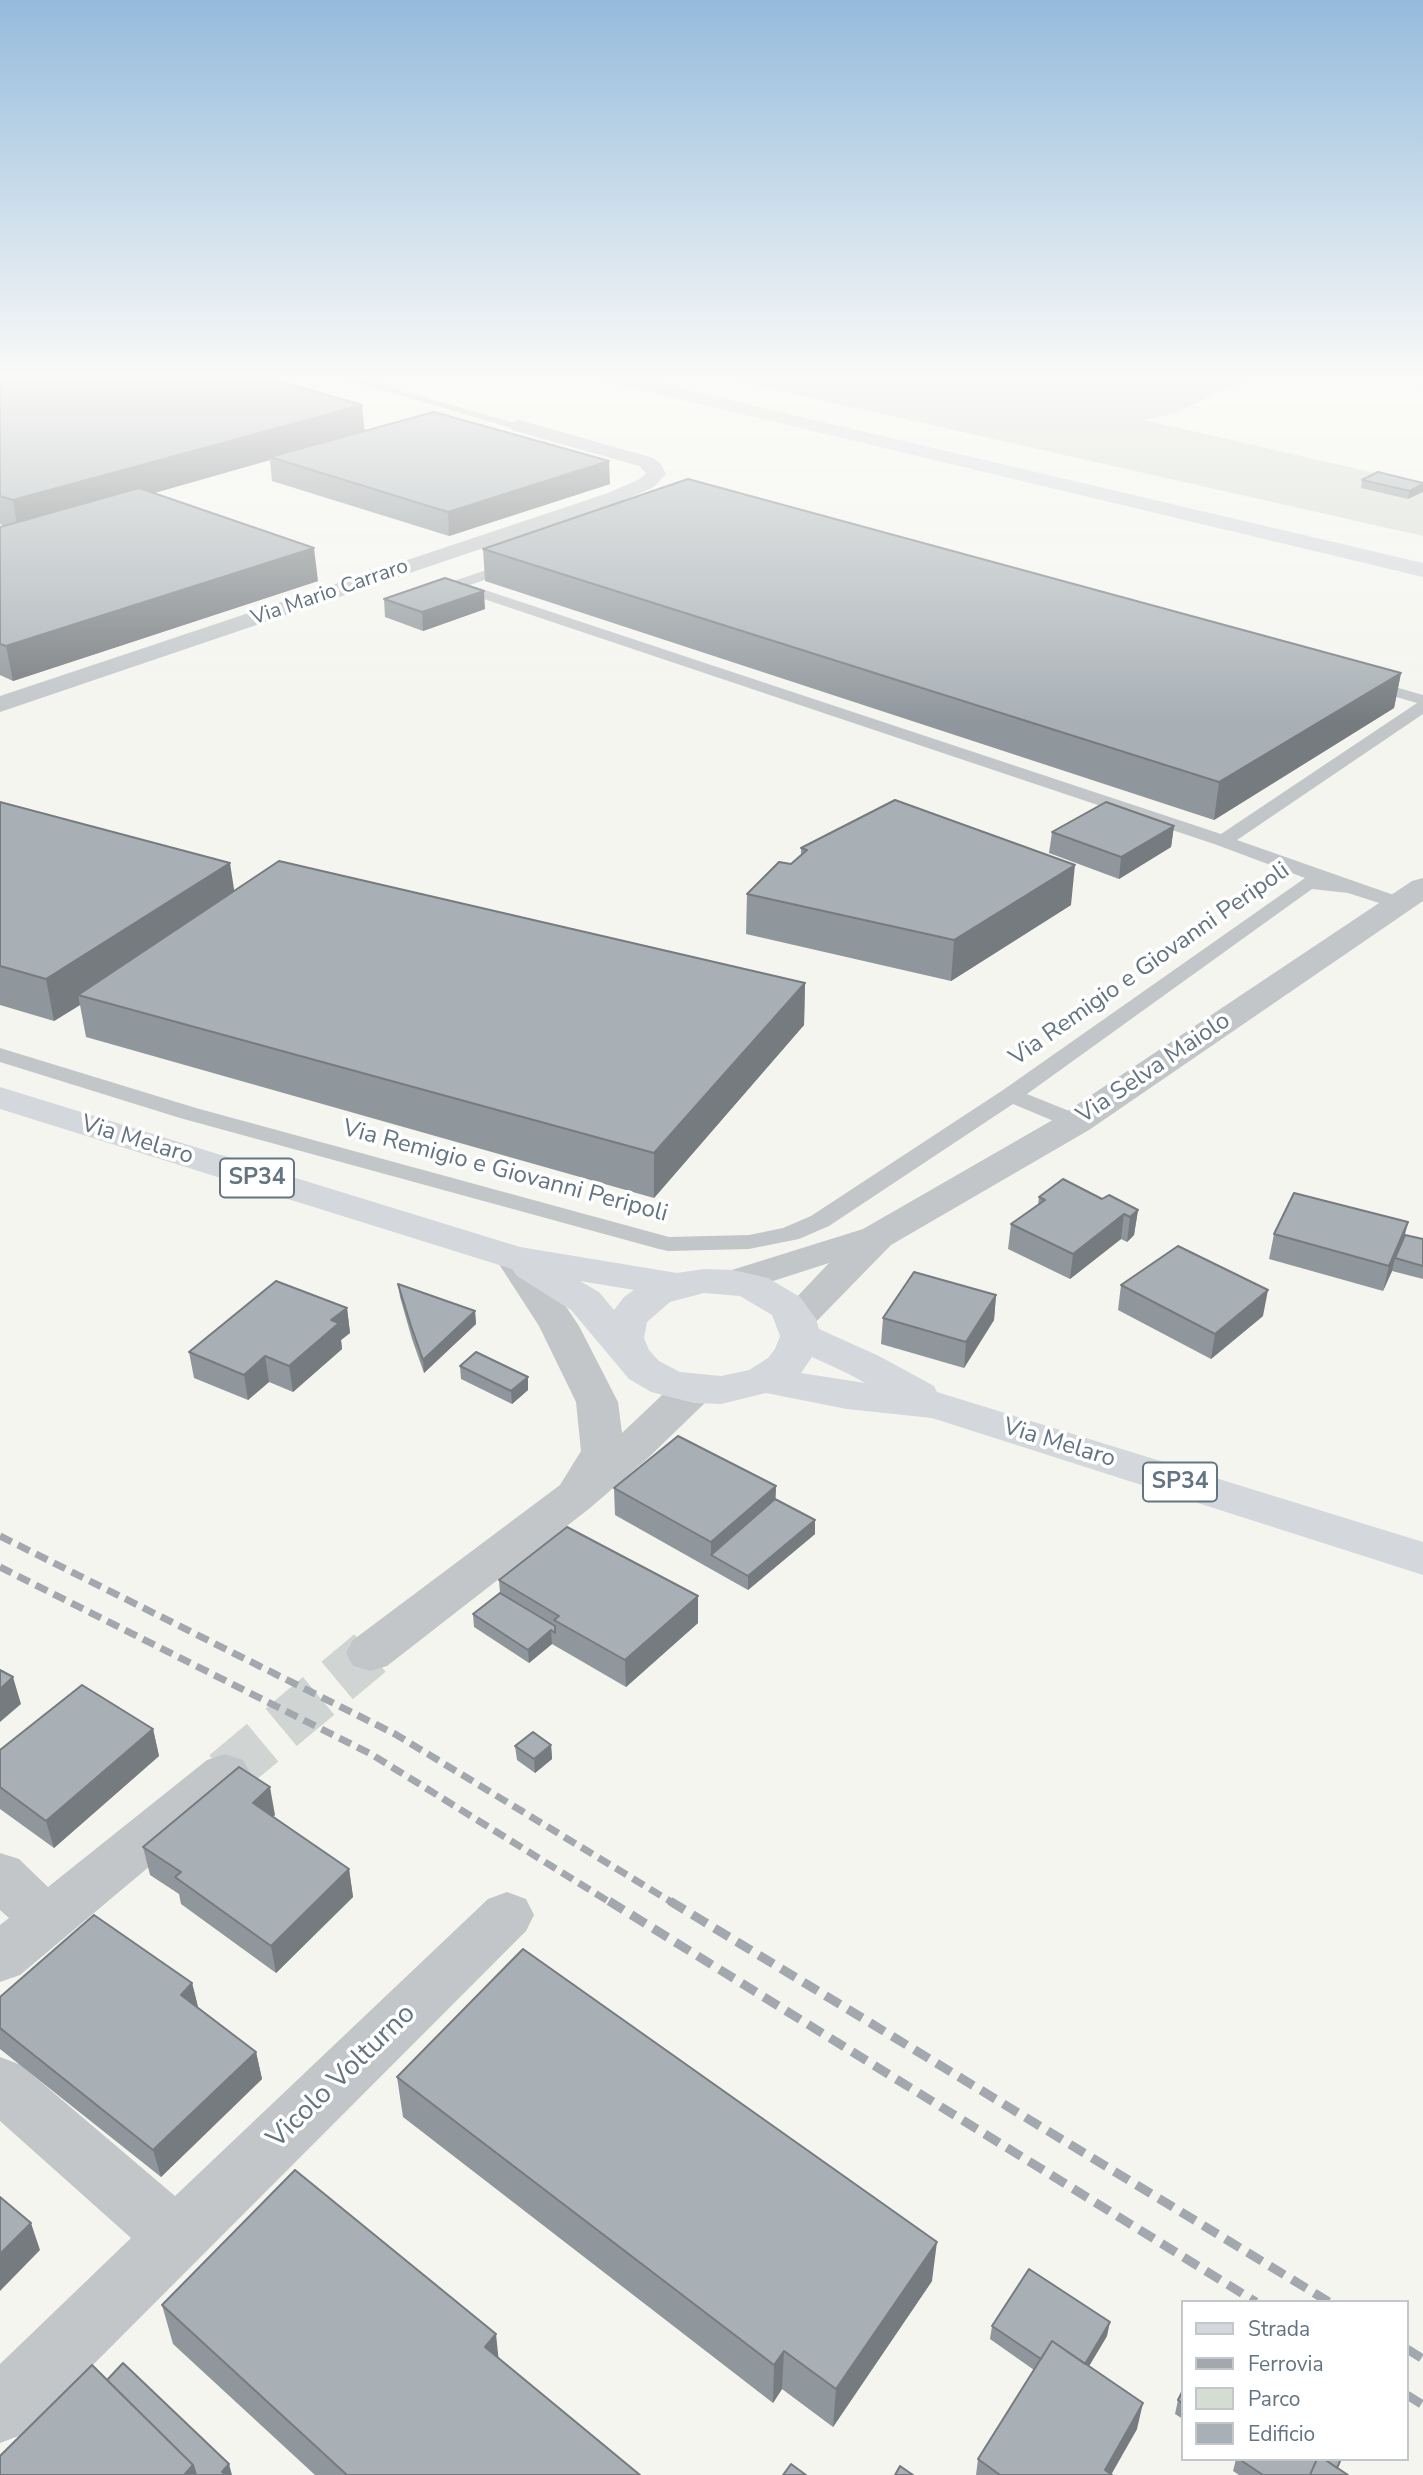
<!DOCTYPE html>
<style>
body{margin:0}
#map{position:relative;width:1423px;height:2475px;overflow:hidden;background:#f5f5f0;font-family:"Nunito Sans",sans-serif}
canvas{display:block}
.legend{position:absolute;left:1181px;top:2300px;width:228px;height:161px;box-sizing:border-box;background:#fff;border:2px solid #c1c7cd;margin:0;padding:9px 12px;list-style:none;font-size:21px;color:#637482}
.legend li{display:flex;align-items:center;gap:14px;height:35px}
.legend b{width:35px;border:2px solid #c1c7cd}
</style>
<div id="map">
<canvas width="1423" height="2475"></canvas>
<ul class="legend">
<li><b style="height:9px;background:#d4d8dc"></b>Strada</li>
<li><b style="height:9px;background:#a2a8ae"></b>Ferrovia</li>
<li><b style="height:19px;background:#d5dcd2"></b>Parco</li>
<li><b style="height:19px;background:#a8b0b5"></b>Edificio</li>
</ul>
</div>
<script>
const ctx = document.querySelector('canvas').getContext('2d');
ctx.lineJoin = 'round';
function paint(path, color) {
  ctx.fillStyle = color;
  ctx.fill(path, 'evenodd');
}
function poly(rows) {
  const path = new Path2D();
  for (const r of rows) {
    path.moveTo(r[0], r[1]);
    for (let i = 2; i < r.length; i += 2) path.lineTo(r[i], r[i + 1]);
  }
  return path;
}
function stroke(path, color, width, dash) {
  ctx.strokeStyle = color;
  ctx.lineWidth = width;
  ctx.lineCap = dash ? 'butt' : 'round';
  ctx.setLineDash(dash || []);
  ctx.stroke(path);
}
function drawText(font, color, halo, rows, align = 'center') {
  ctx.font = font + ' "Nunito Sans",sans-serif';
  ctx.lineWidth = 7;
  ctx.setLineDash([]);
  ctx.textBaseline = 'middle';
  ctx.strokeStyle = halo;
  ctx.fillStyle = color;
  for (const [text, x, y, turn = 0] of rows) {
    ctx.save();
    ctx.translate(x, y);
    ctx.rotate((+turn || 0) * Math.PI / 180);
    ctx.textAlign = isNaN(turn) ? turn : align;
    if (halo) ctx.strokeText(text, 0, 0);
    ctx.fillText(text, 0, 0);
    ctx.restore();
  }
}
paint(poly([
 [763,376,1251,376,1176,413,1144,420,1423,484,1423,536,719,377,745,382]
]), '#d5dcd2');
stroke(poly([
 [225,1774,370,1653]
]), '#d0d5d4', 49, [49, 24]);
paint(poly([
 [333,376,351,376,525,426,515,429,333,376],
 [516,560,523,564,521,567,470,585,1221,834,1417,703,1358,686,1356,683,1358,680,1364,678,1423,695,1423,714,1237,840,1408,900,1411,904,1401,910,1348,893,1312,889,1027,1094,1084,1117,1087,1122,1084,1127,1068,1127,1013,1104,829,1226,799,1239,749,1249,668,1251,659,1249,180,1118,0,1062,0,1048,196,1108,669,1237,749,1235,783,1228,811,1216,1003,1090,1305,878,1217,845,451,588,449,585,451,582,516,560]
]), '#c2c6c9');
paint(poly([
 [519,420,653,458,661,464,666,474,654,487,622,501,0,712,0,696,608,493,640,479,646,473,639,466,512,430,510,426,512,422,519,420],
 [1423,878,1423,901,1089,1130,891,1245,810,1328,796,1332,782,1328,776,1319,829,1263,733,1294,719,1290,713,1282,719,1274,863,1229,1063,1114,1412,881,1423,878],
 [514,1246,528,1250,579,1326,618,1402,622,1433,679,1379,694,1375,709,1379,715,1389,709,1399,648,1458,590,1508,387,1666,370,1671,353,1666,346,1653,353,1640,560,1485,581,1451,576,1402,539,1326,495,1258,500,1250,514,1246],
 [225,1754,243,1760,251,1774,243,1788,20,1975,0,1982,0,1925,9,1918,0,1910,0,1853,19,1859,48,1887,207,1760,225,1754],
 [507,1892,526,1899,534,1915,526,1931,24,2434,0,2443,0,2364,131,2238,0,2121,0,2057,21,2065,175,2196,488,1899,507,1892]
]), '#c2c6c9');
paint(poly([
 [0,1087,520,1247,677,1273,704,1269,733,1270,768,1278,800,1297,816,1319,819,1329,879,1356,934,1386,937,1392,1423,1542,1423,1575,932,1418,847,1409,766,1393,721,1404,694,1403,651,1392,629,1379,571,1310,517,1276,512,1269,0,1109,0,1087],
 [580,1281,634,1290,624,1297,614,1310,599,1292,580,1281],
 [704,1293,740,1296,772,1315,780,1336,775,1349,768,1358,749,1370,721,1376,680,1372,659,1361,649,1350,644,1338,647,1322,670,1302,704,1293],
 [812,1357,849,1374,865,1383,801,1373,812,1357]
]), '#d4d8dc');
paint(poly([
 [595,376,627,376,1423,563,1423,577,604,381,595,376]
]), '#d4d8dc');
stroke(poly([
 [0,1536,395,1734,673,1903],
 [0,1567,371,1754,611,1903]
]), '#a2a8ae', 7, [13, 7]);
stroke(poly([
 [609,1901,1256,2302],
 [670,1901,1329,2302],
 [1407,2349,1423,2359],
 [1407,2395,1423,2405]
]), '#a2a8ae', 9, [17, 9]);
paint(poly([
 [0,377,365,431,610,484,449,536,272,481,270,460,153,493,318,581,13,681,0,675,0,527,4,526,0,524],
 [1362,480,1423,483,1408,499,1361,488],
 [483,549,1401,673,1394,708,1214,820,485,581],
 [384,599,485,609,423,631,385,617],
 [0,802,234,891,805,983,804,1025,654,1198,86,1037,80,1005,54,1021,0,1005],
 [1174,826,1171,847,1119,879,1049,853,1052,832],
 [801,848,1071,905,951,981,746,934,747,894,791,864,801,856],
 [1039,1197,1102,1199,1138,1210,1134,1235,1127,1242,1121,1239,1070,1279,1008,1249,1011,1224,1038,1205],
 [1274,1234,1405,1235,1423,1239,1423,1279,1392,1271,1383,1291,1269,1259],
 [398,1284,475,1311,476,1324,424,1373,412,1339,400,1297],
 [1121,1285,1263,1316,1211,1359,1118,1310],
 [996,1295,994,1320,964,1368,881,1344,883,1318],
 [347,1308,350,1333,341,1340,342,1349,293,1392,269,1382,248,1400,194,1378,189,1352],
 [460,1366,528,1390,512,1404,461,1379],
 [776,1486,775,1499,815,1520,815,1534,748,1590,615,1515,614,1488],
 [499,1580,698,1623,626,1687,552,1644,529,1663,474,1627,473,1614,500,1593],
 [153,1729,159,1756,54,1848,0,1809,0,1750],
 [551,1745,552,1759,535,1773,517,1760,515,1746],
 [275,1815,273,1817,349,1869,353,1897,276,1973,181,1904,179,1894,150,1875,143,1847],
 [192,1983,198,2007,256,2052,262,2079,161,2177,0,2049,0,1997],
 [397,2077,932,2281,833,2427,782,2389,773,2403,403,2117],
 [162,2305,499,2358,640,2475,315,2475,173,2344],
 [992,2326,1107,2336,1089,2366,1137,2429,1111,2474,1112,2475,976,2475,978,2459,1034,2370,990,2339],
 [1183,2390,1183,2419,1175,2414,1178,2400],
 [1236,2459,1341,2459,1338,2468,1348,2475,1239,2475,1233,2471]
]), '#90979c');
paint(poly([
 [362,405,365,433,270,457,270,460,18,532,13,500],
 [609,461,610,484,449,536,448,512],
 [1423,484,1423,492,1408,499,1410,491],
 [314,548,318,581,13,681,6,646],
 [484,591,485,609,423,631,422,612],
 [1401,673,1394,708,1214,820,1219,782],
 [1174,826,1171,847,1119,879,1121,857],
 [230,863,236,902,78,995,80,1005,54,1021,46,979],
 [1075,865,1071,905,951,981,954,940],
 [805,983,804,1025,654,1198,654,1153],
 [1138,1210,1134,1235,1127,1242,1130,1217],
 [1124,1214,1121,1239,1070,1279,1073,1254],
 [1408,1222,1402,1247,1395,1258,1392,1271,1383,1291,1389,1266],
 [1268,1290,1263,1316,1211,1359,1215,1334],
 [996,1295,994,1320,964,1368,966,1342],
 [347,1308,350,1333,341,1340,342,1349,293,1392,289,1366,331,1320],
 [475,1311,476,1324,424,1373,423,1360],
 [265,1356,269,1382,248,1400,244,1375],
 [528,1377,528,1390,512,1404,511,1391],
 [776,1486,775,1513,711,1555,711,1569,711,1542],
 [815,1520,815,1534,748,1590,748,1576],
 [698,1596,698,1623,626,1687,625,1660],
 [551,1630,552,1644,529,1663,528,1650],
 [13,1677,21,1704,0,1722,0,1689],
 [153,1729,159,1756,54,1848,46,1821],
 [551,1745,552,1759,535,1773,534,1759],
 [270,1787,275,1815,258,1830,253,1803],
 [349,1869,353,1897,276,1973,271,1946],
 [192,1983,199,2011,181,1995],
 [256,2052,262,2079,161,2177,153,2150],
 [31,2223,40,2250,0,2291,0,2254],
 [937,2242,932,2281,833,2427,836,2389],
 [1110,2322,1107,2336,1076,2388,1079,2374],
 [496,2334,500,2372,485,2347],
 [784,2351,782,2389,773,2403,774,2365],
 [1143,2403,1137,2429,1111,2475,1105,2470],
 [229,2464,232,2475,223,2475,222,2472],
 [193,2465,196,2475,184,2475]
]), '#767b7f');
const building = poly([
 [5,376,261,376,362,405,13,500,0,496,0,377,5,376],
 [434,412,609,461,448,512,270,457,434,412],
 [1378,472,1423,483,1423,484,1410,491,1362,480,1378,472],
 [688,479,1401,673,1219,782,483,549,688,479],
 [139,488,314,548,6,646,0,644,0,527,139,488],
 [445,578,484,591,422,612,384,599,445,578],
 [895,800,1075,865,954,940,747,894,779,862,791,864,807,850,801,848,895,800],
 [0,802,230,863,46,979,0,966,0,802],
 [1106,802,1174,826,1121,857,1052,832,1106,802],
 [279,861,805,983,654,1153,78,995,279,861],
 [1063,1179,1102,1199,1109,1195,1138,1210,1130,1217,1124,1214,1073,1254,1011,1224,1045,1200,1039,1197,1063,1179],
 [1294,1193,1408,1222,1389,1266,1274,1234,1294,1193],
 [1405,1235,1423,1239,1423,1266,1395,1258,1405,1235],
 [1178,1246,1268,1290,1215,1334,1121,1285,1178,1246],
 [914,1272,996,1295,966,1342,883,1318,914,1272],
 [276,1281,347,1308,331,1320,339,1323,289,1366,265,1356,244,1375,189,1352,276,1281],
 [398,1284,475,1311,423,1360,411,1326,398,1284],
 [476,1352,528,1377,511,1391,460,1366,476,1352],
 [678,1436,776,1486,711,1542,614,1488,678,1436],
 [775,1499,815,1520,748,1576,711,1555,775,1499],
 [567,1527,698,1596,625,1660,554,1620,559,1616,499,1580,567,1527],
 [500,1593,555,1626,555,1633,551,1630,528,1650,473,1614,500,1593],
 [0,1670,13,1677,0,1689,0,1670],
 [82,1685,153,1729,46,1821,0,1787,0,1750,82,1685],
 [533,1732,551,1745,534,1759,515,1746,533,1732],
 [239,1767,270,1787,253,1803,349,1869,271,1946,175,1877,181,1872,143,1847,239,1767],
 [94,1915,192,1983,181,1995,256,2052,153,2150,0,2028,0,1997,94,1915],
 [523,1949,937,2242,836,2389,784,2351,774,2365,397,2077,523,1949],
 [295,2170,496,2334,485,2347,640,2475,347,2475,162,2305,295,2170],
 [0,2197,31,2223,0,2254,0,2197],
 [1029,2269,1110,2322,1085,2364,1052,2341,1041,2359,992,2326,1029,2269],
 [1052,2341,1143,2403,1105,2470,1112,2475,1000,2475,978,2459,1052,2341],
 [123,2363,229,2464,222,2472,226,2475,196,2475,193,2465,107,2380,123,2363],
 [92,2365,193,2465,184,2475,0,2475,0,2456,92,2365],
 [1183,2390,1183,2404,1178,2400,1183,2390],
 [1239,2459,1317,2459,1310,2475,1263,2475,1239,2459],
 [1317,2459,1324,2459,1348,2475,1310,2475,1317,2459],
 [1324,2459,1341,2459,1337,2468,1324,2459],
 [791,2464,806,2475,783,2475,791,2464],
 [900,2466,913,2475,895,2475,900,2466]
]);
paint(building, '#a8b0b5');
stroke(building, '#767b7f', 2);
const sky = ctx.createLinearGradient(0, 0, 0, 723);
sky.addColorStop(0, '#95bbdc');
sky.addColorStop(0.52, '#fafaf8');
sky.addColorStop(1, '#fafaf800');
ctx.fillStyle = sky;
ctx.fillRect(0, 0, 1423, 723);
drawText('21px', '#637482', '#fff', [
 ["Via Mario Carraro",330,593,-19]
]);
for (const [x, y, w] of [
 [257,1178,74],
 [1180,1482,74]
]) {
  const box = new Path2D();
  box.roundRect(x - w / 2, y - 19.5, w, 39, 5);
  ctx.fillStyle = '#fff';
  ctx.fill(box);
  stroke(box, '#637482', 2);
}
drawText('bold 23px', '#637482', null, [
 ["SP34",257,1178],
 ["SP34",1180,1482]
]);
drawText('24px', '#637482', '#fff', [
 ["Via Remigio e Giovanni Peripoli",1150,965,-35],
 ["Via Selva Maiolo",1154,1069,-34],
 ["Via Melaro",137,1141,17],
 ["Via Remigio e Giovanni Peripoli",505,1172,15],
 ["Via Melaro",1059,1444,17]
]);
drawText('28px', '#637482', '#fff', [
 ["Vicolo Volturno",342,2077,-44]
]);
</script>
